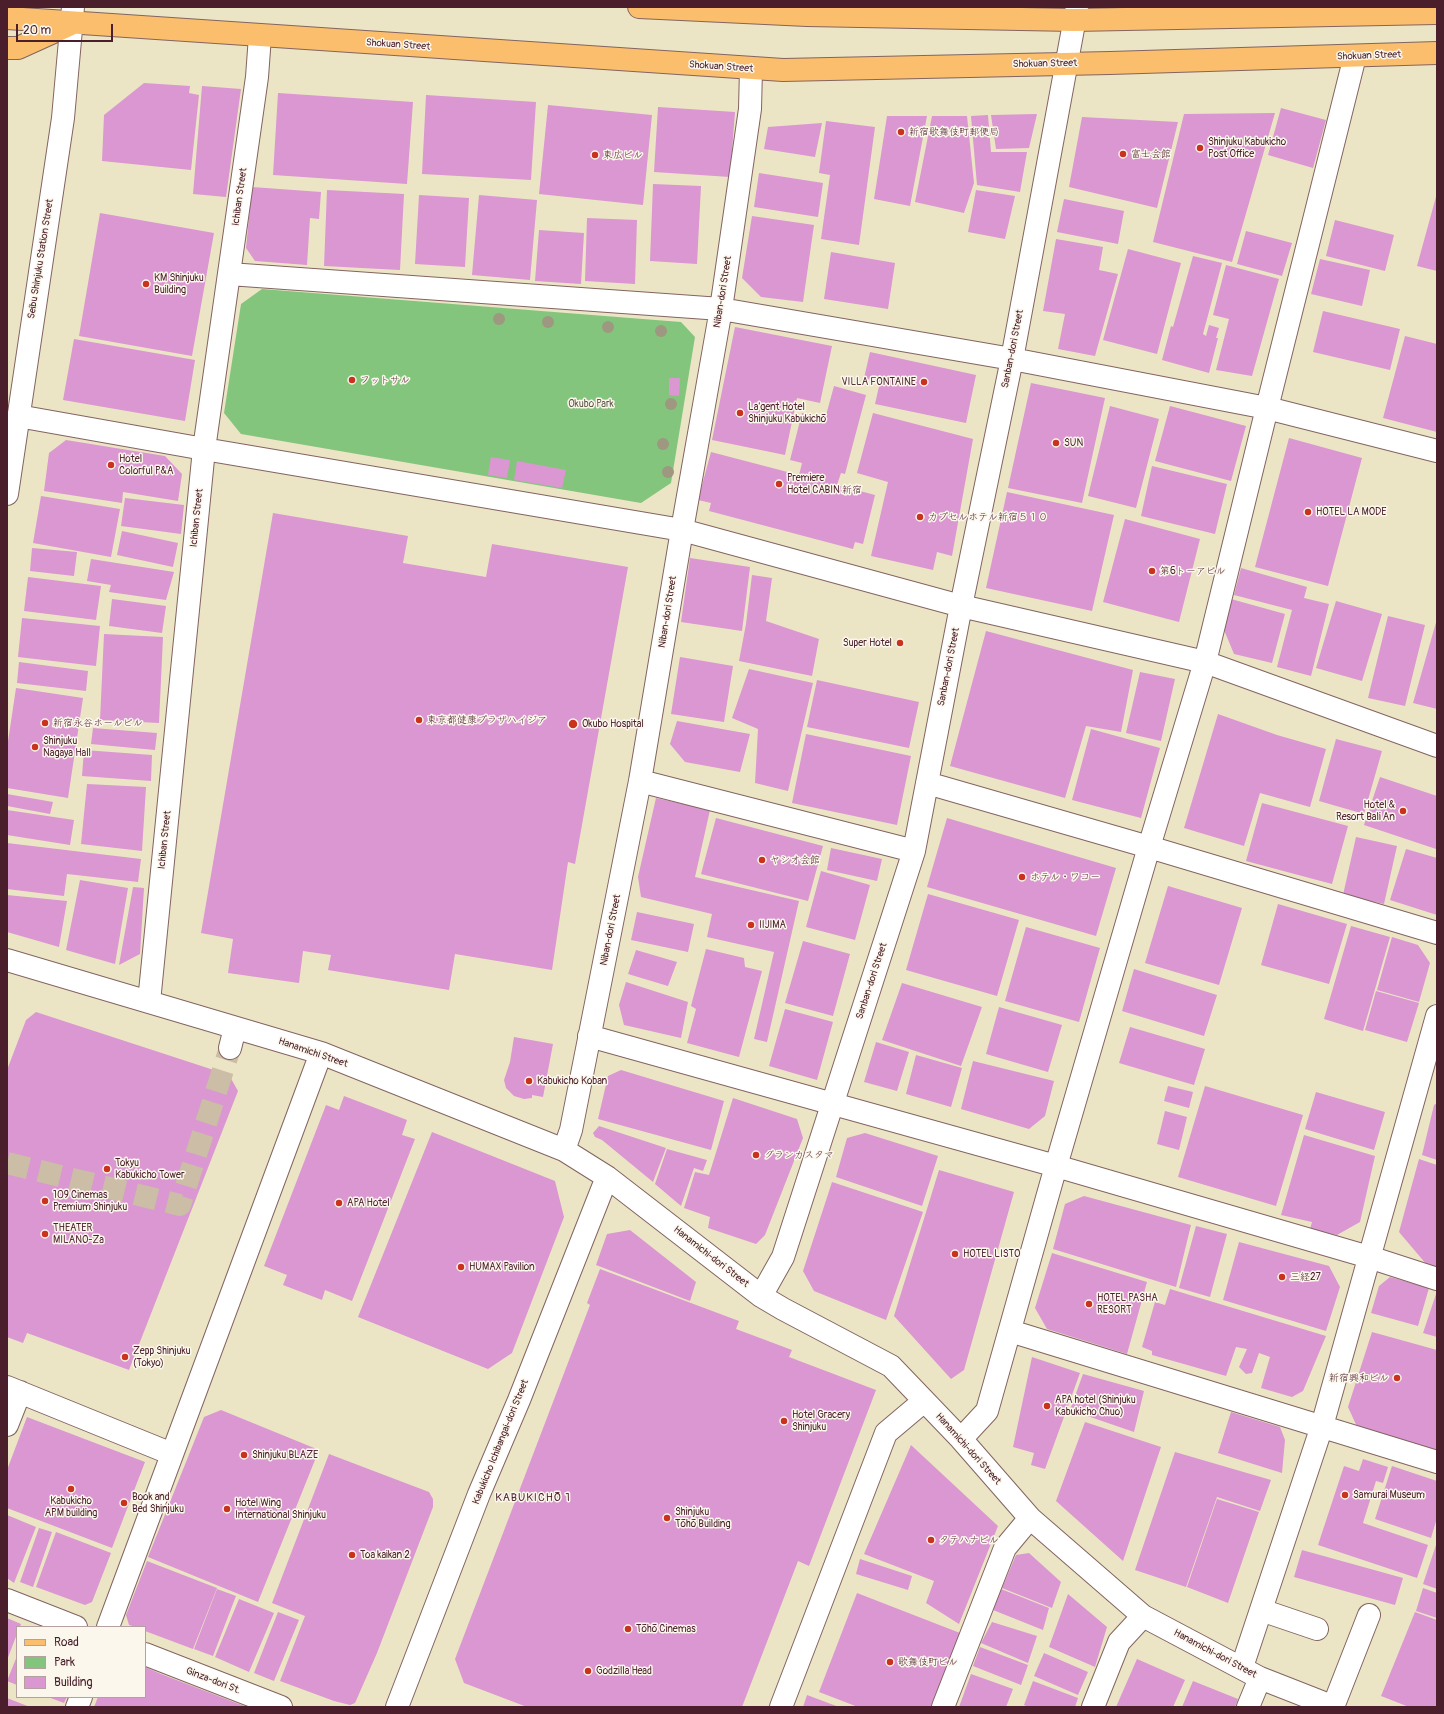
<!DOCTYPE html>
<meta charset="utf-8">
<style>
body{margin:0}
#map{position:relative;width:1444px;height:1714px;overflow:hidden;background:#ece5c5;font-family:Pangolin,sans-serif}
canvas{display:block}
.frame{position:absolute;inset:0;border:8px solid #4a1f2b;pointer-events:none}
.legend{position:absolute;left:16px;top:1626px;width:130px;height:72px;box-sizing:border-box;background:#fbf7ec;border:1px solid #b4a19f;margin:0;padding:5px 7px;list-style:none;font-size:12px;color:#4a1f2b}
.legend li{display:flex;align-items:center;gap:8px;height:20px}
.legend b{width:20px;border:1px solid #b4a19f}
.scale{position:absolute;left:16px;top:24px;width:97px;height:18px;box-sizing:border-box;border:2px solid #4a1f2b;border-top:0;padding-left:5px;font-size:12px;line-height:14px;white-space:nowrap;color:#4a1f2b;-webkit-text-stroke:3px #fbf7ec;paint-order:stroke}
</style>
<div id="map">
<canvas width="1444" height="1714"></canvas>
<div class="frame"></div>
<ul class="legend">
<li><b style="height:5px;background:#fabe6d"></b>Road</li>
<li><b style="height:11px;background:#84c57d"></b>Park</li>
<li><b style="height:11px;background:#da97d1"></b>Building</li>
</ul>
<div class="scale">20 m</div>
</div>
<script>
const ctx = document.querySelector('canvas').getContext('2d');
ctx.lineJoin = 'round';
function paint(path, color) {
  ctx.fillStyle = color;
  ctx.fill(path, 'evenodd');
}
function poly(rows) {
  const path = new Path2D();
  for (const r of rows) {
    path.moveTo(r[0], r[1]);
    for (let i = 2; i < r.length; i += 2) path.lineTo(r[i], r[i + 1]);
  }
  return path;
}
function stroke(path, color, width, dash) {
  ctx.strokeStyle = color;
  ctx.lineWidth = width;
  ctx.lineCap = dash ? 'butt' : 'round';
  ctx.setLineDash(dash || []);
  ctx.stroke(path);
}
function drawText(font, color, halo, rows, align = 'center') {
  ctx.font = font + ' Pangolin,"Klee One",sans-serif';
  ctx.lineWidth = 3;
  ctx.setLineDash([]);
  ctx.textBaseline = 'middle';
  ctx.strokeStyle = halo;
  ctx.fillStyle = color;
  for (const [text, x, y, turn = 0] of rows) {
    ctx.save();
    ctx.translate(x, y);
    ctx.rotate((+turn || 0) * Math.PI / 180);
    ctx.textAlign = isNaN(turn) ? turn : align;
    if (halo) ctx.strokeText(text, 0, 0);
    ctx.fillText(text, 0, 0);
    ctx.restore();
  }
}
paint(poly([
 [262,289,681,322,695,337,671,483,641,503,241,434,224,413,241,304]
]), '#84c57d');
paint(poly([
 [144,83,190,86,189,93,199,95,191,170,102,161,104,115],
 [202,86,241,89,226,197,193,194],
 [278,93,413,102,407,184,273,175],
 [426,95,536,102,531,180,422,174],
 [548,105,652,115,643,205,539,194],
 [658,107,735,112,730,177,654,172],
 [1281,108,1326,120,1313,168,1268,155],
 [1275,113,1232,262,1153,242,1184,114],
 [1037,114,1029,148,996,149,991,115],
 [988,115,991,152,1027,152,1020,192,977,185,971,116],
 [887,116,927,116,910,206,874,199],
 [932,116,967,116,974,183,964,213,915,202],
 [1082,117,1178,122,1157,208,1069,187],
 [826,121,875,127,859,245,821,239,830,175,819,173],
 [822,123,815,157,764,149,768,127],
 [759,173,823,183,818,217,754,207],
 [653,184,701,186,697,264,650,261],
 [252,187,321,192,319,219,310,218,307,265,255,261,246,248],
 [327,190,404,194,400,270,324,266],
 [976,190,1015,196,1005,239,968,232],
 [1437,193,1437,271,1417,266],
 [419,195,469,198,465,267,415,264],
 [479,195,537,200,530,280,472,275],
 [1064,199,1124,211,1118,244,1057,232],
 [100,213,214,233,192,356,79,336],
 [752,216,814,225,803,302,761,297,742,278],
 [587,218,637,220,635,284,585,281],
 [1335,220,1394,235,1385,271,1326,256],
 [539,230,584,233,581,284,535,281],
 [1246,231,1292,243,1282,276,1237,264],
 [1056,239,1103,247,1099,270,1118,274,1095,356,1058,349,1065,314,1043,311],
 [1128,249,1181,263,1157,354,1103,340],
 [831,252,895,263,888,309,824,299],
 [1193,256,1222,263,1203,334,1206,336,1209,325,1219,328,1216,338,1218,338,1209,373,1162,360,1171,326,1173,327],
 [1320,259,1370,270,1362,306,1311,294],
 [1226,265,1279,279,1252,376,1216,370,1229,319,1213,315],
 [1323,311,1400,329,1390,370,1313,352],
 [735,327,832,346,820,403,797,398,785,455,712,440],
 [1405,336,1437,344,1437,432,1383,418],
 [74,339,195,360,185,421,63,400],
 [870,352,976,375,966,423,875,404,880,382,864,378],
 [669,378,680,378,679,396,669,395],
 [1031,383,1105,398,1082,503,1008,488],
 [834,386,866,395,845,474,841,473,837,485,875,495,863,544,855,542,853,549,709,511,711,503,698,500,711,452,799,475,802,463,790,460,802,413,825,419],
 [1110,406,1159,419,1136,508,1088,496],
 [1170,406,1246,426,1231,481,1155,461],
 [873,413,973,439,952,556,937,552,933,570,871,556,888,482,857,473],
 [1289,438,1362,458,1328,586,1255,567],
 [66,440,165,456,182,474,178,501,123,492,122,503,44,491,49,453],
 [491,457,510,460,507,478,488,475],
 [517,461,566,470,562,488,514,480],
 [1152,466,1227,484,1215,534,1141,516],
 [1007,492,1114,515,1092,611,986,588],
 [41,496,120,509,111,557,33,543],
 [125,498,184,505,181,534,121,526],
 [273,513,408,536,403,563,486,577,492,544,628,567,575,864,568,862,552,970,455,954,449,990,328,970,331,955,303,951,299,983,228,973,233,939,201,933],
 [1125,519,1200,539,1179,622,1103,602],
 [122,531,178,543,173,567,117,555],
 [32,548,77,552,74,576,30,571],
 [690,558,750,567,742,631,681,622],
 [91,559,174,572,166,600,109,592,111,585,87,581],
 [1241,568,1307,587,1304,598,1329,604,1311,676,1277,667,1292,610,1234,595],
 [752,575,772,578,766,621,819,639,812,676,739,661,746,624],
 [28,577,101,586,96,620,24,611],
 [112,599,166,606,162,633,109,626],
 [1231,599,1285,614,1272,663,1234,654,1224,630],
 [1336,601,1382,614,1362,681,1316,668],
 [1388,616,1425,625,1405,706,1368,698],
 [22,618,100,626,96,666,18,657],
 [1437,619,1437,709,1413,703],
 [986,631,1133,670,1121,732,1086,726,1065,798,950,766],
 [104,634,163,637,159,723,100,720],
 [680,657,733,666,724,722,671,714],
 [19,662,88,671,86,691,17,683],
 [749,669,813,683,788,791,755,783,758,729,732,718],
 [1140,672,1175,679,1161,741,1126,733],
 [817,680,919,702,909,748,807,727],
 [16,688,83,698,68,798,7,788,7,748],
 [1218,714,1277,735,1326,749,1310,807,1260,793,1244,846,1184,828],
 [677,721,750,734,740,772,685,762,670,744],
 [93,728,157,733,155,750,91,744],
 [1091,729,1160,748,1141,818,1072,800],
 [806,734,911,756,897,825,792,803],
 [1336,739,1382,751,1364,814,1319,801],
 [84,750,152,755,151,781,82,776],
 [1380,777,1437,796,1437,845,1436,849,1364,825],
 [87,784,146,787,142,851,81,844],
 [7,794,53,802,50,814,7,806],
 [656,798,710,810,695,877,799,901,767,1042,754,1039,774,952,707,937,712,914,641,897,638,877],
 [1262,803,1348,826,1332,884,1246,861],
 [7,810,74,820,70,845,7,835],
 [716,818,823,846,808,901,701,874],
 [947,818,1116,868,1096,936,927,887],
 [1356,837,1397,846,1384,904,1343,895],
 [7,843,141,859,138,882,67,874,64,896,7,889],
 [831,848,882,859,877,881,827,870],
 [1406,849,1437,858,1437,915,1390,900],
 [821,871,870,885,855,940,806,927],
 [80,880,128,888,115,964,66,950],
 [1168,886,1242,908,1219,985,1145,963],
 [133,887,144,888,140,954,119,965],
 [928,894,1019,920,997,996,906,970],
 [7,895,67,901,59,947,7,932],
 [1278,904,1347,924,1329,984,1261,965],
 [637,912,694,924,688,952,631,940],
 [1351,926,1390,937,1363,1031,1324,1019],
 [1026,927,1100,948,1079,1022,1005,1001],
 [1392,937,1418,945,1430,963,1419,1002,1377,990],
 [803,941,850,954,833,1016,785,1003],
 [706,949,744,958,745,967,762,971,739,1057,687,1043,696,1009,691,1006],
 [636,950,677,962,668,986,628,974],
 [1134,969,1217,995,1204,1036,1122,1011],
 [626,982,688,1002,681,1038,624,1025,619,1005],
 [902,983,982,1007,961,1066,882,1040],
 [1376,991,1419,1003,1407,1042,1365,1030],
 [999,1007,1062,1025,1048,1072,986,1054],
 [785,1009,833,1022,817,1080,769,1066],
 [36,1012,229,1075,238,1091,129,1370,27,1333,23,1343,7,1337,7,1070,26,1020],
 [1130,1027,1205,1049,1194,1085,1119,1063],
 [514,1037,553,1044,543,1097,532,1095,532,1098,524,1099,514,1096,506,1088,504,1080,510,1062],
 [876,1042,909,1052,897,1091,864,1082],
 [916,1055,962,1068,951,1107,906,1094],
 [973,1061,1054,1081,1045,1116,1029,1129,961,1109],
 [621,1070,724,1101,711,1150,598,1119,608,1076],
 [1168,1086,1193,1092,1189,1108,1164,1101],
 [1205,1086,1303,1115,1276,1206,1178,1177],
 [1316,1092,1385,1112,1374,1150,1305,1129],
 [344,1096,407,1120,402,1135,415,1139,352,1301,325,1290,322,1300,283,1285,287,1275,264,1266,326,1105,339,1110],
 [733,1098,797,1119,803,1138,765,1235,756,1244,708,1228,710,1217,684,1208,695,1172,709,1175],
 [1437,1103,1437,1160,1422,1155,1434,1105],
 [1165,1111,1187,1117,1179,1150,1157,1144],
 [599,1126,666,1148,653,1182,602,1140,595,1137,593,1133],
 [432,1132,555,1181,564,1217,512,1353,488,1369,358,1317],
 [865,1133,938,1156,922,1206,836,1177,847,1138],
 [1304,1135,1375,1156,1360,1222,1337,1235,1310,1229,1312,1222,1281,1215],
 [667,1149,707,1160,703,1171,694,1168,681,1206,655,1184],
 [1419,1159,1437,1165,1437,1267,1427,1265,1399,1232],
 [939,1170,1014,1192,964,1370,951,1379,894,1316],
 [832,1182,923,1212,886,1320,814,1291,803,1271],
 [1084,1196,1191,1225,1176,1287,1053,1249,1065,1204],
 [1196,1226,1227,1234,1210,1297,1179,1288],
 [630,1230,696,1282,690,1301,596,1265,607,1234],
 [1239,1242,1329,1266,1340,1287,1326,1331,1223,1300],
 [1052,1253,1147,1282,1127,1354,1047,1329,1035,1308],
 [600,1269,739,1321,736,1329,792,1350,789,1357,876,1390,809,1566,798,1561,742,1707,527,1707,464,1683,455,1659,590,1305,587,1303],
 [1390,1277,1429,1288,1418,1326,1371,1313,1379,1286],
 [1170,1289,1326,1336,1303,1391,1292,1397,1261,1388,1270,1357,1259,1353,1252,1373,1246,1374,1239,1367,1247,1349,1236,1347,1226,1376,1152,1355,1152,1351,1142,1347,1155,1302,1165,1305],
 [1436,1294,1437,1294,1437,1337,1423,1333],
 [1372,1332,1437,1350,1437,1453,1358,1429,1348,1407],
 [1032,1357,1080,1373,1045,1469,1031,1465,1034,1453,1013,1447],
 [1083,1374,1144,1391,1134,1432,1070,1410],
 [221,1410,319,1450,258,1602,148,1557,204,1417],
 [1231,1412,1280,1427,1285,1440,1282,1473,1218,1453],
 [27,1417,145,1462,112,1548,7,1508,7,1470],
 [1085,1422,1161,1447,1123,1561,1056,1501],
 [911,1445,998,1526,959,1624,926,1603,934,1581,864,1554],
 [1175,1452,1271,1480,1260,1511,1217,1497,1186,1587,1135,1570],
 [329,1454,429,1492,433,1499,433,1507,377,1653,355,1703,350,1705,334,1701,280,1681,305,1616,272,1603],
 [1363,1459,1388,1467,1383,1483,1376,1481,1363,1523,1428,1545,1417,1578,1318,1545,1344,1466,1359,1471],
 [1392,1466,1437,1481,1437,1518,1431,1538,1375,1519],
 [1217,1499,1259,1512,1228,1603,1187,1587],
 [7,1515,36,1527,14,1583,7,1578],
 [39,1528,52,1532,33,1587,20,1582],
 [56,1532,111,1553,92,1602,85,1605,36,1587],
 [1437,1542,1437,1589,1423,1584],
 [1302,1550,1403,1578,1395,1605,1294,1577],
 [1029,1553,1061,1582,1052,1608,1002,1588,1016,1555],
 [860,1559,912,1576,908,1590,856,1574],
 [147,1561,217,1588,193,1649,145,1631,145,1627,136,1627,129,1625,126,1615],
 [1423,1588,1437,1593,1437,1618,1416,1611],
 [217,1589,236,1596,213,1656,194,1649],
 [1001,1589,1049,1608,1043,1630,993,1610],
 [857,1593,960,1633,931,1707,858,1707,819,1692],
 [1068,1594,1107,1627,1095,1667,1049,1647],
 [239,1599,274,1613,249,1672,215,1657],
 [278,1612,299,1620,274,1681,254,1673],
 [1415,1612,1437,1620,1437,1707,1409,1707,1381,1696],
 [7,1618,21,1624,20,1627,17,1627,17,1634,7,1660],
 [992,1622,1037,1636,1028,1663,981,1643],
 [980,1647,1028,1665,1021,1685,973,1666],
 [1044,1653,1088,1672,1078,1695,1034,1676],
 [17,1656,17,1685,7,1681],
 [1137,1659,1185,1680,1173,1707,1116,1707],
 [145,1667,161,1674,247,1707,94,1707,98,1697,145,1697],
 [971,1674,1013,1689,1006,1707,959,1707],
 [1033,1681,1078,1698,1075,1707,1028,1707,1024,1705],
 [1193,1681,1238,1699,1235,1707,1182,1707],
 [807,1695,839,1707,803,1707],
 [48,1697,67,1697,64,1703],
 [7,1698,30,1707,7,1707]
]), '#da97d1');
stroke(poly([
 [7,1163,180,1205,230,1048]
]), '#ccbda6', 22, [22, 11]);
const minor = poly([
 [229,274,721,309,1012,359,1267,408,1437,451],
 [18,416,204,449,682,530,961,606,1205,662,1437,746],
 [7,494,63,118,73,7],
 [640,781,914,851],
 [927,783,1149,847,1437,933],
 [7,960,321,1053,564,1150,607,1177,761,1296,783,1309,891,1366,961,1439,1030,1518,1143,1616,1260,1678,1334,1707],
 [149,1002,204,449,257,77,260,36],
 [589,1036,1056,1166,1369,1257,1437,1279],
 [230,1048,235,1028],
 [564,1150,571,1130,640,781,682,530,721,309,750,109,751,69],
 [761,1296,783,1257,914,851,961,606,1012,359,1077,7],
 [1010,1331,1437,1462],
 [7,1387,172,1454],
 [7,1425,20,1392],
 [961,1439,987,1411,1056,1166,1149,847,1205,662,1267,408,1355,56],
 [7,1600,76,1627],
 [1261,1610,1317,1629],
 [108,1627,321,1053],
 [145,1654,281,1707],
 [1242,1667,1322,1426,1437,1016],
 [77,1707,81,1697],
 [397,1707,479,1494,519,1400,607,1177],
 [781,1707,886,1433,924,1401],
 [943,1707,1005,1548,1030,1518],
 [1093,1707,1119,1642,1143,1616],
 [1248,1707,1260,1678],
 [1333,1707,1369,1615]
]);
const major = poly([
 [639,7,807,15,1074,20,1437,13],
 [7,18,783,70,1110,63,1437,53],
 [7,48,18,48,71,24]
]);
stroke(minor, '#836461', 24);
stroke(major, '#836461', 24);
stroke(minor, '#fff', 22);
stroke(major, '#fabe6d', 22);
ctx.fillStyle = '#9e9880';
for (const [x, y] of [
 [499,319],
 [548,322],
 [608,327],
 [661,331],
 [671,404],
 [663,444],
 [668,472]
]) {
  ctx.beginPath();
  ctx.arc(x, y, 6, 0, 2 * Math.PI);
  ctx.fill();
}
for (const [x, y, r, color] of [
 [901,132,4,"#c8321e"],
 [1200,148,4,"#c8321e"],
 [1123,154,4,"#c8321e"],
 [595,155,4,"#c8321e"],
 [146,284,4,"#c8321e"],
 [352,380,4,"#c8321e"],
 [924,382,4,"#c8321e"],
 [740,413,4,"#c8321e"],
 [1056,443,4,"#c8321e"],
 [111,465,4,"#c8321e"],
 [779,484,4,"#c8321e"],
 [1308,512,4,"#c8321e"],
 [920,517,4,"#c8321e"],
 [1152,571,4,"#c8321e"],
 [900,643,4,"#c8321e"],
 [419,720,4,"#c8321e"],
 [45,723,4,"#c8321e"],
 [573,724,5,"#c8321e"],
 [35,747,4,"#c8321e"],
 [1403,811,4,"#c8321e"],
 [762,860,4,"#c8321e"],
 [1022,877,4,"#c8321e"],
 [751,925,4,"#c8321e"],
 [529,1081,4,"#c8321e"],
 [756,1155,4,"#c8321e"],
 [107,1169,4,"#c8321e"],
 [45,1201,4,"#c8321e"],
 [339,1203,4,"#c8321e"],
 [45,1234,4,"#c8321e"],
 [955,1254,4,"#c8321e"],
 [461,1267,4,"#c8321e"],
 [1282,1277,4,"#c8321e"],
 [1089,1304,4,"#c8321e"],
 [125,1357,4,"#c8321e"],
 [1397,1378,4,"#c8321e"],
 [1047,1406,4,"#c8321e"],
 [784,1421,4,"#c8321e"],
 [244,1455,4,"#c8321e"],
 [71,1489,4,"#c8321e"],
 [1345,1495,4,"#c8321e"],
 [124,1503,4,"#c8321e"],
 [227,1509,4,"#c8321e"],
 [667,1518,4,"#c8321e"],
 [931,1540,4,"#c8321e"],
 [352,1555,4,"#c8321e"],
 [628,1629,4,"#c8321e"],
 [890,1662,4,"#c8321e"],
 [588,1671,4,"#c8321e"]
]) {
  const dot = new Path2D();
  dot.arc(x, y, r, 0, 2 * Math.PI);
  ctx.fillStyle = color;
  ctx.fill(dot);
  stroke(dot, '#fbf7ec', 1.5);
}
drawText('10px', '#4a1f2b', '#fbf7ec', [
 ["Shokuan Street",398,45,4],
 ["Shokuan Street",1369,56,-2],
 ["Shokuan Street",1045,64,-1],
 ["Shokuan Street",721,67,4],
 ["Ichiban Street",240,197,-82],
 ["Seibu Shinjuku Station Street",41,259,-81],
 ["Niban-dori Street",723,292,-81],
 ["Sanban-dori Street",1013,349,-79],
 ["Ichiban Street",197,518,-84],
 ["Niban-dori Street",668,612,-81],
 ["Sanban-dori Street",949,667,-79],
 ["Ichiban Street",165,840,-84],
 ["Niban-dori Street",611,930,-79],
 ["Sanban-dori Street",872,981,-72],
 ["Hanamichi Street",313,1053,19],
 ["Hanamichi-dori Street",711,1257,38],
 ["Kabukicho Ichibangai-dori Street",501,1442,-68],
 ["Hanamichi-dori Street",968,1449,48],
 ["Hanamichi-dori Street",1215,1654,28],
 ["Ginza-dori St.",213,1681,21]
]);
drawText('10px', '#4a1f2b', '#fbf7ec', [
 ["新宿歌舞伎町郵便局",909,132],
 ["Shinjuku Kabukicho",1208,142],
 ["Post Office",1208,154],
 ["富士会館",1131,154],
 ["東広ビル",603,155],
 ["KM Shinjuku",154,278],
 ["Building",154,290],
 ["フットサル",360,380],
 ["VILLA FONTAINE",916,382,"right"],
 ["La'gent Hotel",748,407],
 ["Shinjuku Kabukichō",748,419],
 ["SUN",1064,443],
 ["Hotel",119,459],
 ["Colorful P&A",119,471],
 ["Premiere",787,478],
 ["Hotel CABIN 新宿",787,490],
 ["HOTEL LA MODE",1316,512],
 ["カプセルホテル新宿５１０",928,517],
 ["第6トーアビル",1160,571],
 ["Super Hotel",892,643,"right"],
 ["東京都健康プラザハイジア",427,720],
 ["新宿永谷ホールビル",53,723],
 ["Okubo Hospital",582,724],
 ["Shinjuku",43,741],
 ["Nagaya Hall",43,753],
 ["Hotel &",1395,805,"right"],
 ["Resort Bali An",1395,817,"right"],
 ["ヤシオ会館",770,860],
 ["ホテル・ワコー",1030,877],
 ["IIJIMA",759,925],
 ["Kabukicho Koban",537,1081],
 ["グランカスタマ",764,1155],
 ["Tokyu",115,1163],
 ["Kabukicho Tower",115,1175],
 ["109 Cinemas",53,1195],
 ["Premium Shinjuku",53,1207],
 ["APA Hotel",347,1203],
 ["THEATER",53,1228],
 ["MILANO-Za",53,1240],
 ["HOTEL LISTO",963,1254],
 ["HUMAX Pavilion",469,1267],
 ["三経27",1290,1277],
 ["HOTEL PASHA",1097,1298],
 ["RESORT",1097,1310],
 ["Zepp Shinjuku",133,1351],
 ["(Tokyo)",133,1363],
 ["新宿興和ビル",1389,1378,"right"],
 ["APA hotel (Shinjuku",1055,1400],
 ["Kabukicho Chuo)",1055,1412],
 ["Hotel Gracery",792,1415],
 ["Shinjuku",792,1427],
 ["Shinjuku BLAZE",252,1455],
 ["Samurai Museum",1353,1495],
 ["Book and",132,1497],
 ["Bed Shinjuku",132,1509],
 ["Kabukicho",71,1501,"center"],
 ["APM building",71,1513,"center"],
 ["Hotel Wing",235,1503],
 ["International Shinjuku",235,1515],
 ["Shinjuku",675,1512],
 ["Tōhō Building",675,1524],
 ["タテハナビル",939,1540],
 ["Toa kaikan 2",360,1555],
 ["Tōhō Cinemas",636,1629],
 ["歌舞伎町ビル",898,1662],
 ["Godzilla Head",596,1671]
], 'left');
drawText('10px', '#5e5948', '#fbf7ec', [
 ["Okubo Park",591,404]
]);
ctx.letterSpacing = '1px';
drawText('11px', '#4a1f2b', '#fbf7ec', [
 ["KABUKICHŌ 1",533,1498]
]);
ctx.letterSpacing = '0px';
</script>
